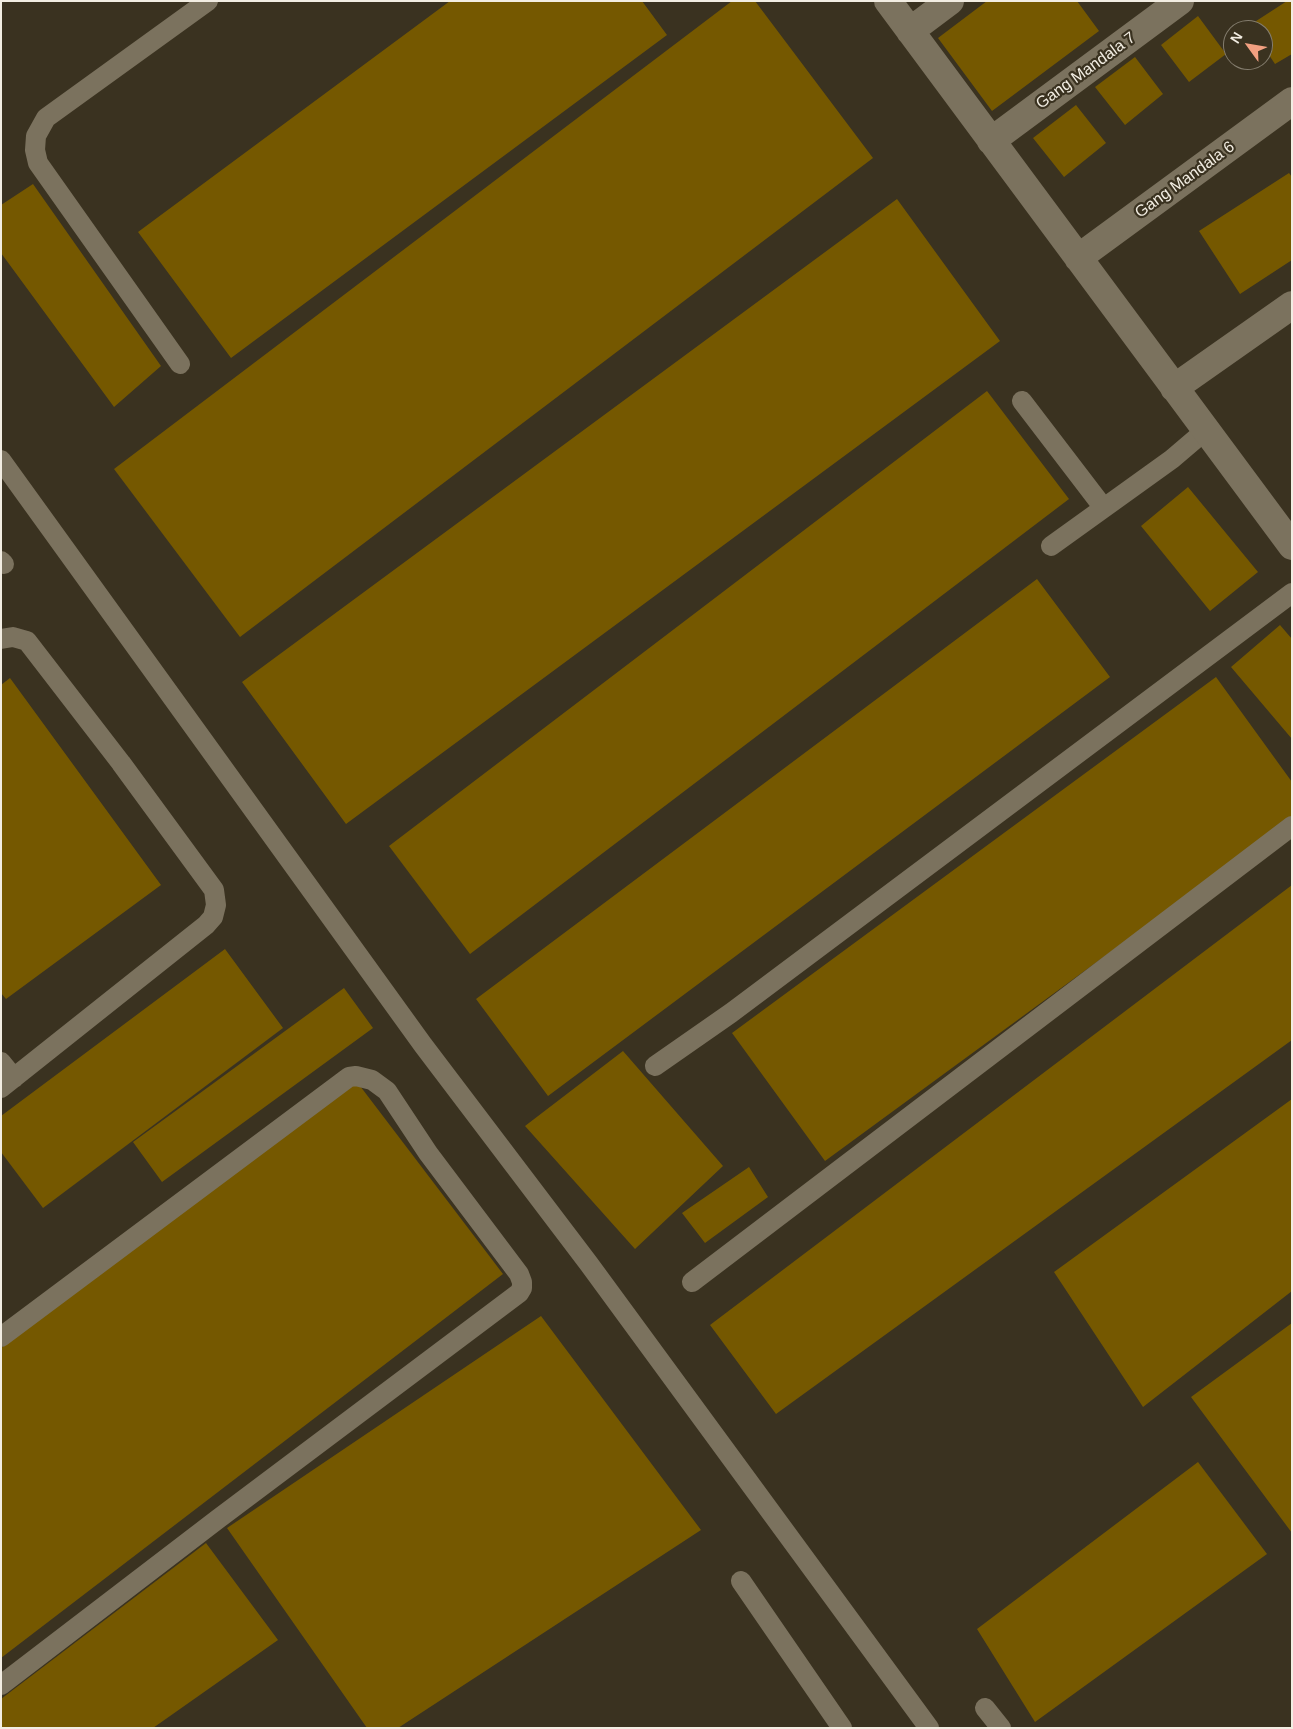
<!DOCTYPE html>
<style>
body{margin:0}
#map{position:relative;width:1293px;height:1729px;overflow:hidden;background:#3a3220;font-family:Helvetica,sans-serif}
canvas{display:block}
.frame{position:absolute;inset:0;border:2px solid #f2ede2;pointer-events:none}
.north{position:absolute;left:1223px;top:20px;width:50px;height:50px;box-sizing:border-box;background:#3a3220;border:1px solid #847d6e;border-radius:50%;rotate:302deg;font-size:14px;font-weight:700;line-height:20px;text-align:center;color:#f2ede2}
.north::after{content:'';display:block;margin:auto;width:18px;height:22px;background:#f2a081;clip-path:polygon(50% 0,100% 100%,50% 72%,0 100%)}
</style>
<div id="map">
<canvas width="1293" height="1729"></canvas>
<div class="frame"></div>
<div class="north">N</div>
</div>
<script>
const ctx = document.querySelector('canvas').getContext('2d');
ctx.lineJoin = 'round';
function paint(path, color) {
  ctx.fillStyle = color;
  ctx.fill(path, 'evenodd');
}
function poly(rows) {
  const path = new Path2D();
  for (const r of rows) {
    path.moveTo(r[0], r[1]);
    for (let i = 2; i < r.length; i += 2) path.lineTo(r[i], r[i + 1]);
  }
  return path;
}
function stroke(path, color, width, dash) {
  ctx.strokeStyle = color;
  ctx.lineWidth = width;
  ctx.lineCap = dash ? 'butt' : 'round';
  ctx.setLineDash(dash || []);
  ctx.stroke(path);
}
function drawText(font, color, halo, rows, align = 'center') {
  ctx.font = font + ' Helvetica,sans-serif';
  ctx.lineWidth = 4.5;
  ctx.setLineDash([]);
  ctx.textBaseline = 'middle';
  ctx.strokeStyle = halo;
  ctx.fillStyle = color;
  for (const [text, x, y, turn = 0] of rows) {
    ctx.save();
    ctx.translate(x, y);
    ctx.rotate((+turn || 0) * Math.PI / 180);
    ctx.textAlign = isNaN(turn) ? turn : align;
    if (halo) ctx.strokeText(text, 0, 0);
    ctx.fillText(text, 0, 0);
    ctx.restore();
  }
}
paint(poly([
 [450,1,642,1,667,35,231,358,138,232],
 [732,1,755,1,873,158,240,637,114,469],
 [987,1,1077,1,1099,31,992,111,938,38],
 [1287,1,1292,1,1292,54,1275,64,1263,46,1263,30,1253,30,1250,25],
 [1198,16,1226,54,1189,82,1161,45],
 [1135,57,1163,94,1125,125,1095,87],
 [1076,105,1106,143,1064,177,1033,138],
 [1289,173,1292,177,1292,260,1240,294,1199,231],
 [33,184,161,366,114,407,1,253,1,205],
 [897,199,1000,341,346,824,242,682],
 [987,391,1069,499,470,954,389,846],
 [1188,487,1258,572,1210,611,1141,526],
 [1037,579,1110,677,548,1096,476,999],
 [1280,625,1292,639,1292,739,1231,667],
 [1216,677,1292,782,1292,819,825,1161,732,1033],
 [10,678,161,885,6,999,1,993,1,685],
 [1292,885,1292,1040,776,1414,710,1325],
 [225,949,283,1028,43,1208,1,1152,1,1116],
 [344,988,373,1028,162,1182,133,1142],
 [623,1051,723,1166,635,1249,525,1126],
 [354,1078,503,1274,1,1658,1,1348],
 [1292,1099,1292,1291,1143,1407,1054,1272],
 [749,1167,768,1197,705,1243,682,1213],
 [541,1316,701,1530,398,1728,367,1728,227,1528],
 [1292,1323,1292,1533,1191,1397],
 [1198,1462,1267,1554,1035,1722,977,1629],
 [206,1543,278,1640,153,1728,1,1728,1,1699]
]), '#755800');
stroke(poly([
 [180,364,38,163,35,150,36,136,46,118,208,1],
 [1022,401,1103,507],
 [1,460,423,1045,589,1264,929,1728],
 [1051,546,1172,459,1206,430],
 [1,561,4,564],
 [1,639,13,637,27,641,121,763,214,890,216,905,213,917,206,925,1,1088],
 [1,1062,14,1078],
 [655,1066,731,1013,1292,593],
 [692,1282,1292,826],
 [1,1337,349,1077,356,1076,372,1080,387,1091,428,1153,519,1274,522,1282,522,1288,519,1293,218,1519,1,1685],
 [741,1581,842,1728],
 [985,1708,1001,1728]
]), '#7b725e', 20);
stroke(poly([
 [888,1,1292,546],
 [910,31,950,1],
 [991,141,1180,1],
 [1078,258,1292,101],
 [1174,388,1292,305]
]), '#7b725e', 28);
drawText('16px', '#f2ede2', '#3a3220', [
 ["Gang Mandala 7",1086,71,-36],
 ["Gang Mandala 6",1185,180,-36]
]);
</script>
